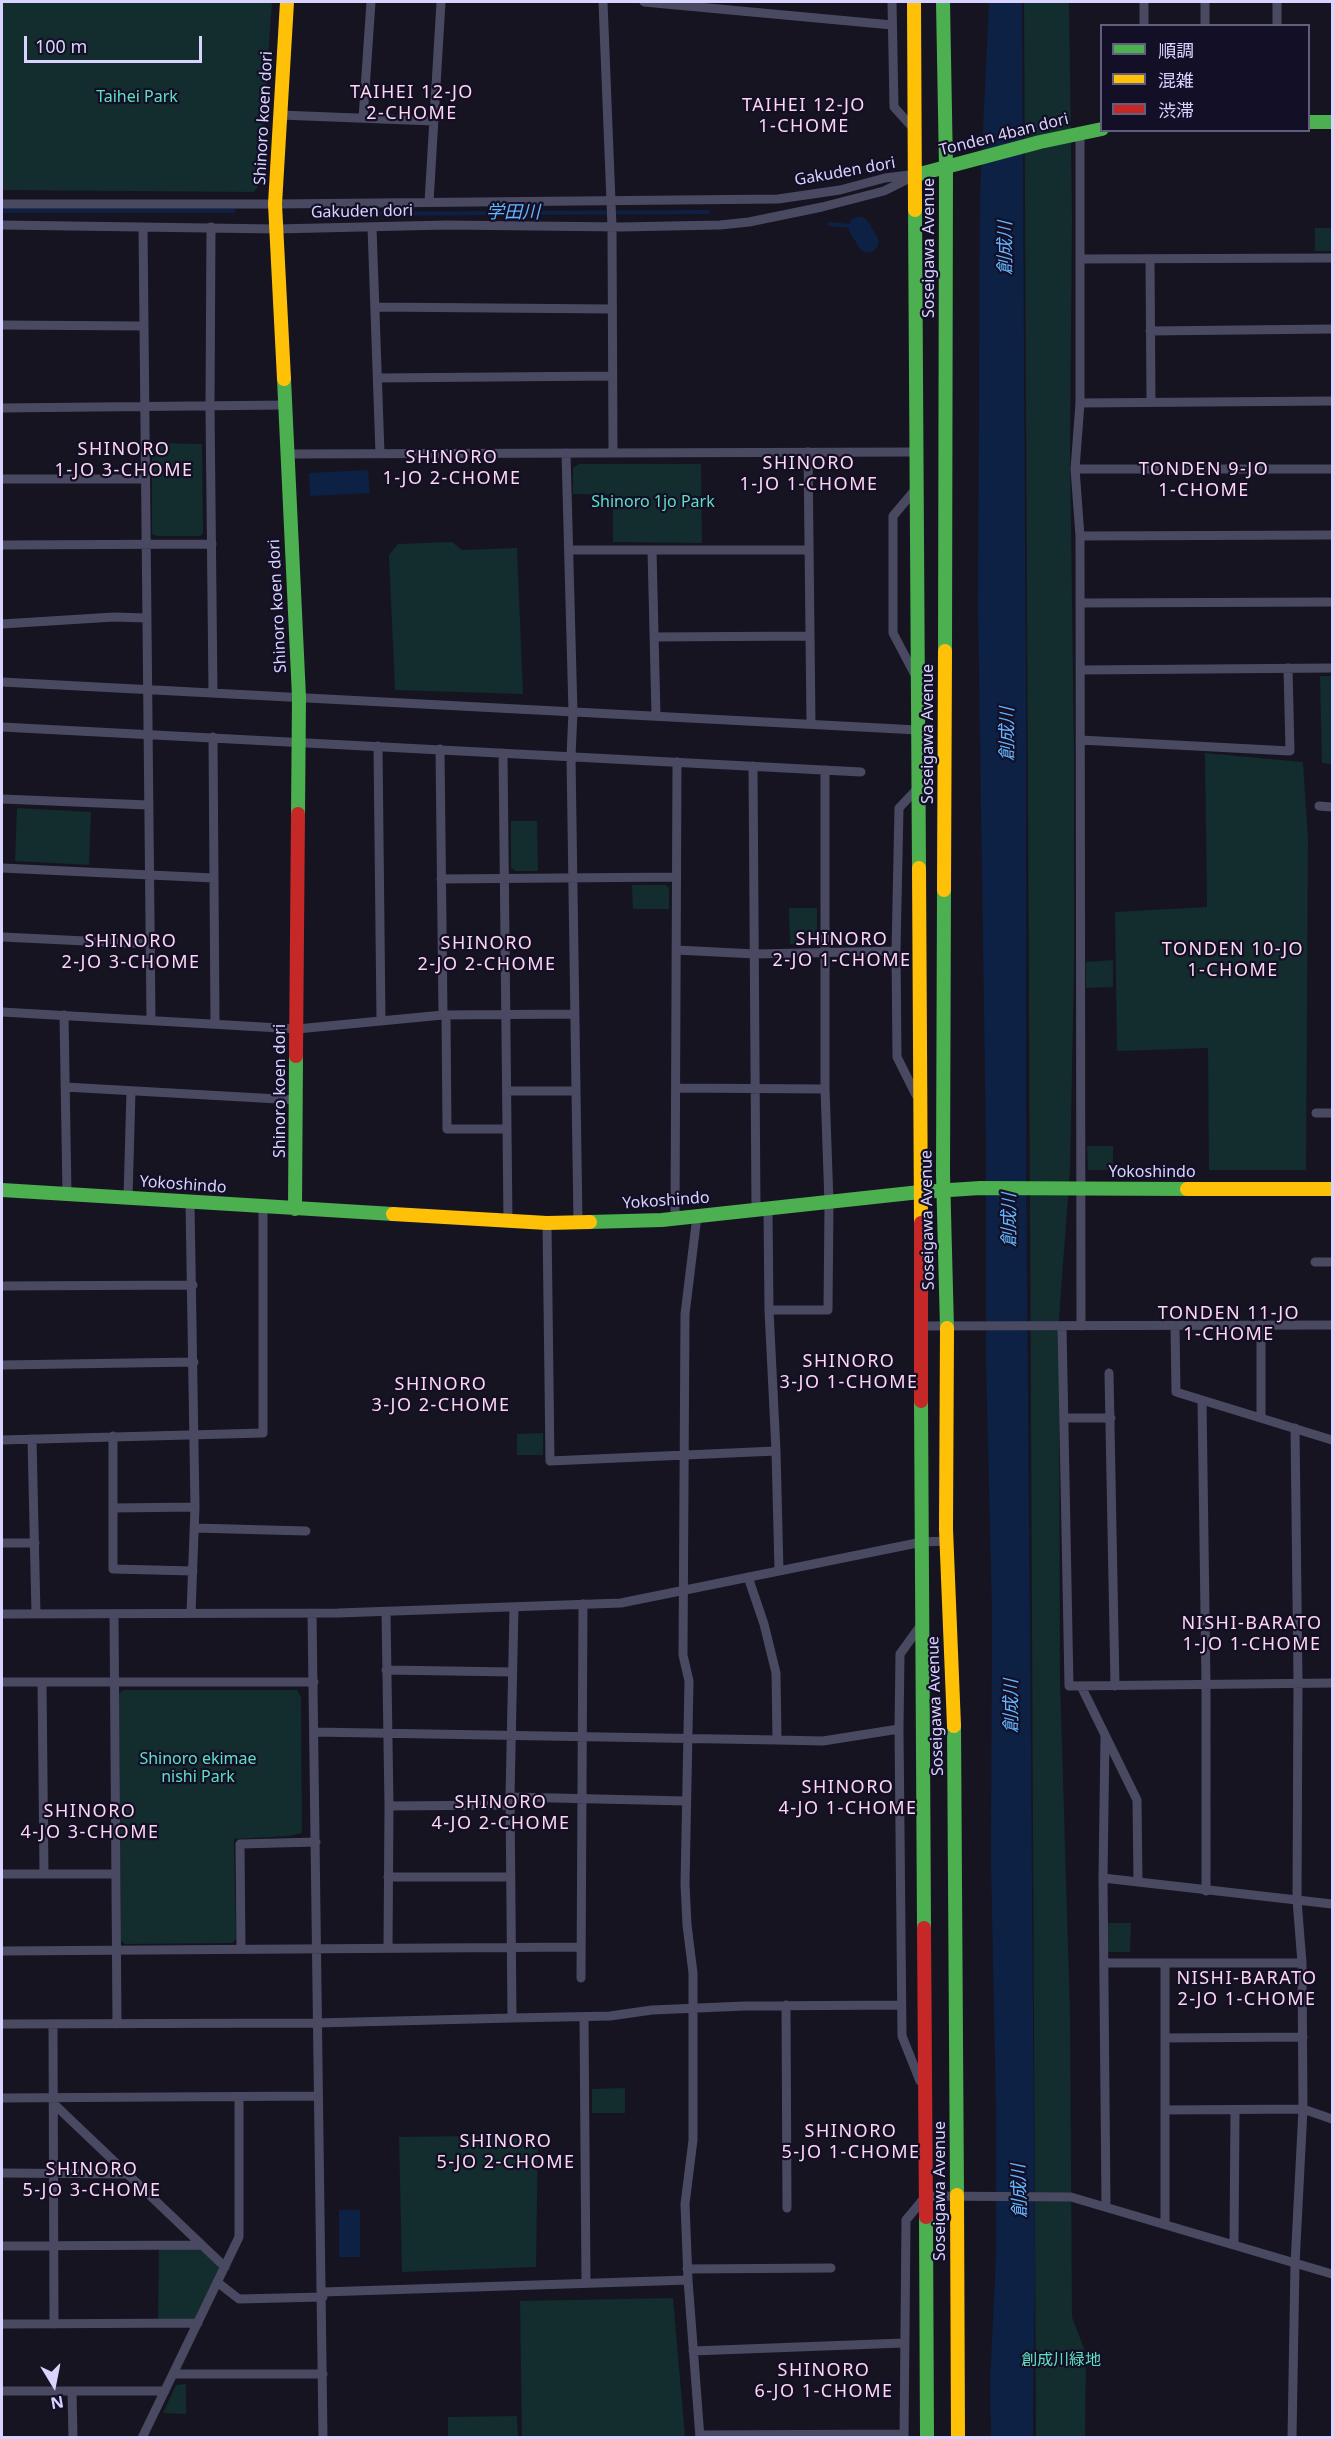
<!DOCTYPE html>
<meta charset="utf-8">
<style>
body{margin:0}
#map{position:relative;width:1334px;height:2439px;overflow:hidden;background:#161421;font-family:"Noto Sans","Noto Sans JP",sans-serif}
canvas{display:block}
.frame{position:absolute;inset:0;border:3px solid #d9d4ff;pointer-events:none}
.legend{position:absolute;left:1100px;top:24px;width:210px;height:108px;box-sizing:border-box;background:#130f26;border:2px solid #625e7d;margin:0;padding:8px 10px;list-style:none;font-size:18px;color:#d9d4ff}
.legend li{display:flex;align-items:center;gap:12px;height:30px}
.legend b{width:30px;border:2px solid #625e7d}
.north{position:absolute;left:24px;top:2355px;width:60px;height:60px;-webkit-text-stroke:4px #130f26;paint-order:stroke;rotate:170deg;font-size:16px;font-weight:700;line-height:24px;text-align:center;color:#d9d4ff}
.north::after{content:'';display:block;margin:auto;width:21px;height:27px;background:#d9d4ff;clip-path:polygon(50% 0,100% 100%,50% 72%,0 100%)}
.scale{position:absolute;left:24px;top:36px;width:178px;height:27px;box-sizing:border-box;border:3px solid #d9d4ff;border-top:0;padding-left:8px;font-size:18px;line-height:21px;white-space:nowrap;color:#d9d4ff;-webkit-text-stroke:4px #130f26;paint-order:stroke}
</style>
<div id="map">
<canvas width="1334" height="2439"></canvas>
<div class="frame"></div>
<ul class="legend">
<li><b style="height:8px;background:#4caf50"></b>順調</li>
<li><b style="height:8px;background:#ffc107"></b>混雑</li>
<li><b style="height:8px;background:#c62828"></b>渋滞</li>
</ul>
<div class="north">N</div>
<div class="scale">100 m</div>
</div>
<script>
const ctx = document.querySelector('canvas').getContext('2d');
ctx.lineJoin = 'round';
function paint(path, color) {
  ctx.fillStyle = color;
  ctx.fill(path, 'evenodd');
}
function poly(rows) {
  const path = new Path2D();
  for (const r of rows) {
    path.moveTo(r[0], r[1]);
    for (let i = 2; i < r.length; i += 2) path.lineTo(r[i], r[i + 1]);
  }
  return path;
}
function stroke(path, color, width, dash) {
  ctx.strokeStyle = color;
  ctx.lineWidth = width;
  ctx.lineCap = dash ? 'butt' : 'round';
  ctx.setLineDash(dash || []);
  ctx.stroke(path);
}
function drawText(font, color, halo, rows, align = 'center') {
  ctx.font = font + ' "Noto Sans","Noto Sans JP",sans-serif';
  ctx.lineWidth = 4.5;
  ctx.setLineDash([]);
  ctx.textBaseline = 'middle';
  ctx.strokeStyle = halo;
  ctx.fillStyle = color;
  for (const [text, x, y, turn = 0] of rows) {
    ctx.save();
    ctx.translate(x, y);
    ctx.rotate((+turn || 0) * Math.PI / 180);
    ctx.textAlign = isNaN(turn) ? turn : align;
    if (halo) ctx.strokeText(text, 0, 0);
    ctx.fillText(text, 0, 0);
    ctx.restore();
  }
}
paint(poly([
 [2,2,272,2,259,185,254,192,2,190],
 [1024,2,1069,2,1072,218,1070,448,1074,753,1074,969,1070,1170,1059,1318,1060,1679,1070,2014,1072,2317,1086,2354,1085,2438,1036,2437],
 [1315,228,1332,228,1332,251,1315,251],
 [152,443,202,444,203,533,200,536,157,536,152,534],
 [579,464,701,464,702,543,613,542,613,495,573,494,573,468],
 [452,542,462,550,517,548,523,694,395,690,389,555,398,544],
 [1320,676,1332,676,1332,764,1322,763],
 [1205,753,1303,762,1308,840,1306,1170,1209,1170,1208,1048,1117,1051,1115,912,1207,907],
 [17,808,91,812,89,865,15,861],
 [511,821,537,821,538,871,515,871,511,867],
 [632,885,666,885,669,888,669,909,633,909],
 [789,908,817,908,817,940,813,943,790,944],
 [1113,960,1113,987,1086,988,1086,962],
 [1087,1146,1113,1146,1113,1170,1088,1170],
 [543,1433,543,1455,517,1455,517,1434],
 [123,1690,297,1690,301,1697,302,1833,289,1836,234,1839,236,1939,232,1943,125,1944,121,1941,119,1694],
 [1108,1923,1131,1923,1130,1952,1108,1952],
 [625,2088,625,2113,592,2113,592,2089],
 [538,2135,536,2267,402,2272,399,2137],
 [159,2245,202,2245,225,2267,198,2323,158,2323],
 [673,2298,685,2437,522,2437,520,2301],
 [186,2384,186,2414,163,2413,176,2385],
 [517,2416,518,2437,448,2437,448,2417]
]), '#132c2d');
paint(poly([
 [989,2,1022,2,1026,706,1026,1143,1035,2257,1033,2438,991,2437,990,2382,996,2259,996,2108,991,1863,992,1612,986,1360,986,1145,978,605,980,194],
 [368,470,370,493,310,496,309,473],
 [339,2210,360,2210,360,2257,339,2257]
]), '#0d2144');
stroke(poly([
 [2,211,234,211],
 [317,214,708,212],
 [830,224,859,227]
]), '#0d2144', 4);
stroke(poly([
 [859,227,868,242]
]), '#0d2144', 21);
stroke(poly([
 [603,2,612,227,613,453],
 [644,2,892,25],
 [892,2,894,107,913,128],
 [1144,2,1144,26],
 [1205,26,1205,2],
 [1277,26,1277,2],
 [280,115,434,121],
 [363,118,371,2],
 [1080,133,1080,403,1075,469,1080,536,1081,1326],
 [429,202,441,2],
 [2,204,275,204,778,199,840,190,885,178,909,175],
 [2,225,276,229,447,225,621,227,720,225,749,222,822,207,884,191,916,175],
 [143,227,151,1020],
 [211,227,210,407,213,693],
 [372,227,380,453],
 [1080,259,1332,258],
 [1150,259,1151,402],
 [375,307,612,309],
 [2,325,144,326],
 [1150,331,1332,329],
 [378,378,612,376],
 [1080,403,1332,401],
 [2,408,285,405],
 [808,452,811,724],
 [566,453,573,712,571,756,578,1223],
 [287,454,916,452],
 [1075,469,1332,469],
 [2,479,144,479],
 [1080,536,1332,535],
 [2,545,212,544],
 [569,550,809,550],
 [652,550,656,716],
 [1080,603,1332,602],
 [2,624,114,617,146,618],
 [654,637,810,636],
 [1080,670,1332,668],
 [914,673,893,633,893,516,915,490],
 [2,682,918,730],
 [2,727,861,772],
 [213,737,215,1024],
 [1080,740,1290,751,1288,668],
 [378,746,381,1021],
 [440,749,443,1015],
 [503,753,508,1222],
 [753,766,756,1210],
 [2,799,148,805],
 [1319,806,1332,807],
 [2,868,214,878],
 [441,879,676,877],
 [2,937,149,944],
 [676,950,755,954,896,951],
 [2,1012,297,1029,443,1015,574,1014],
 [64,1015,67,1195],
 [446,1015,447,1129,507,1129],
 [65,1087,296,1100],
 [676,1088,825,1089],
 [507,1091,576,1091],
 [916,1095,897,1057,896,951,899,808,918,788],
 [1316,1113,1332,1113],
 [128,1198,131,1091],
 [190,1203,195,1507,191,1613],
 [768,1210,769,1310,776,1451,779,1571],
 [697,1216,685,1314,683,1655,689,1681,685,1884,687,1925,693,1973,693,2140,685,2204,688,2280,700,2438],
 [675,1218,677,762],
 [547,1223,550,1461,776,1451],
 [1315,1262,1332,1262],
 [2,1286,193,1285],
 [769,1310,828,1310,829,1203,825,1089,825,770],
 [1175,1325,1176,1392,1332,1440],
 [921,1326,1332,1325],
 [1062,1326,1069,1686,1332,1683],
 [2,1365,194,1362],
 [1109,1373,1115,1686],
 [1202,1400,1206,1684,1206,1891],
 [1064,1418,1111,1418],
 [1261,1418,1261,1325],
 [113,1436,113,1569,193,1571],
 [32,1439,36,1614],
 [2,1440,263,1433,263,1207],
 [113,1508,195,1507],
 [194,1528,306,1531],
 [2,1543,35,1543],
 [386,1612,389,1806,388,1948],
 [312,1613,323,2438],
 [2,1614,338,1613,621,1603,922,1542,947,1541],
 [114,1614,117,2024],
 [386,1670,512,1672],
 [2,1682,314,1682],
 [42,1682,44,1874],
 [1081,1686,1137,1800,1138,1882],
 [314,1732,777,1740,776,1673,764,1624,748,1577],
 [1105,1736,1103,1878,1106,2207],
 [777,1740,823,1741,899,1729],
 [510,1797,686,1801],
 [389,1806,510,1805],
 [2,1874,116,1874],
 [388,1877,511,1877],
 [1103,1878,1332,1904],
 [241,1949,240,1844,316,1842],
 [2,1951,581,1947],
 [1104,1963,1302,1963],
 [581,1978,583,1604],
 [786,2005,787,2208],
 [584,2017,586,2283],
 [512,2018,510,1797,514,1607],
 [2,2024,317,2023,512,2018,610,2016,652,2010,745,2006,901,2005],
 [53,2024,54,2324],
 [1165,2038,1303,2037],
 [920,2081,902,2036,899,1729,900,1654,921,1625],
 [2,2098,318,2096],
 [54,2104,225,2267],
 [1165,2110,1303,2109,1332,2119],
 [2,2173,127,2174],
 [1165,2224,1165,1965],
 [1234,2244,1235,2110],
 [2,2246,202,2245],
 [687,2269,831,2268],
 [217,2282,239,2299,323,2297],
 [323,2292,688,2280],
 [2,2324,198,2323],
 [693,2351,903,2343],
 [173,2374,323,2374],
 [2,2391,165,2391],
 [72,2391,73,2438],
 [700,2435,904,2434],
 [142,2438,239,2237,239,2097],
 [904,2438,906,2220,926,2196,1071,2197,1332,2274],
 [1292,2438,1295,2264,1303,2109,1302,1963,1297,1900,1298,1683,1295,1428]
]), '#4a4962', 9);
stroke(poly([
 [943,2,946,167,945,651],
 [1308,122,1332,122],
 [916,175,1040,142,1102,129],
 [915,210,919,868],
 [284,379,299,697,298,814],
 [944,890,943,1174,947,1328],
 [2,1190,393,1214],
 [295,1209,296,1056],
 [590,1222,662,1220,920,1192,980,1188,1187,1189],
 [921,1401,924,1928],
 [954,1726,957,2195],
 [926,2217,927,2438]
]), '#4caf50', 14);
stroke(poly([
 [914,2,915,210],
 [284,379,275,204,287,2],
 [919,868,921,1223],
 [944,890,945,651],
 [1187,1189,1332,1189],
 [393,1214,547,1223,590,1222],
 [947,1328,946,1529,954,1726],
 [957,2195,958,2438]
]), '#ffc107', 14);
stroke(poly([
 [296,1056,298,814],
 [921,1223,921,1401],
 [924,1928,926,2217]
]), '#c62828', 14);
drawText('16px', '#5fe0c0', '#130f26', [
 ["Taihei Park",137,97],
 ["Shinoro 1jo Park",653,502],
 ["Shinoro ekimae",198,1759],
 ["nishi Park",198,1777],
 ["創成川緑地",1061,2360]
]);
drawText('16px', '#d9d4ff', '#130f26', [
 ["Shinoro koen dori",264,118,-87],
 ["Tonden 4ban dori",1004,135,-14],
 ["Gakuden dori",845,172,-10],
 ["Gakuden dori",362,212,-1],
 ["Soseigawa Avenue",929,248,-90],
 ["Shinoro koen dori",278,606,-93],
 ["Soseigawa Avenue",928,734,-90],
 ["Shinoro koen dori",280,1091,-90],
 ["Yokoshindo",1152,1172],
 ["Yokoshindo",183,1185,4],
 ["Yokoshindo",666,1201,-4],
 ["Soseigawa Avenue",928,1220,-91],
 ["Soseigawa Avenue",936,1706,-92],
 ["Soseigawa Avenue",940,2191,-90]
]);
ctx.letterSpacing = '1.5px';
drawText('18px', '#ffd6f0', '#130f26', [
 ["TAIHEI 12-JO",412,93],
 ["2-CHOME",412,114],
 ["TAIHEI 12-JO",804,106],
 ["1-CHOME",804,127],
 ["SHINORO",124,450],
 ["1-JO 3-CHOME",124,471],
 ["SHINORO",452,458],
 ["1-JO 2-CHOME",452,479],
 ["SHINORO",809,464],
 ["1-JO 1-CHOME",809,485],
 ["TONDEN 9-JO",1204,470],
 ["1-CHOME",1204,491],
 ["SHINORO",842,940],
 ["2-JO 1-CHOME",842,961],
 ["SHINORO",131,942],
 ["2-JO 3-CHOME",131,963],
 ["SHINORO",487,944],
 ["2-JO 2-CHOME",487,965],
 ["TONDEN 10-JO",1233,950],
 ["1-CHOME",1233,971],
 ["TONDEN 11-JO",1229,1314],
 ["1-CHOME",1229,1335],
 ["SHINORO",849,1362],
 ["3-JO 1-CHOME",849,1383],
 ["SHINORO",441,1385],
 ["3-JO 2-CHOME",441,1406],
 ["NISHI-BARATO",1252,1624],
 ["1-JO 1-CHOME",1252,1645],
 ["SHINORO",848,1788],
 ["4-JO 1-CHOME",848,1809],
 ["SHINORO",501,1803],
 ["4-JO 2-CHOME",501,1824],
 ["SHINORO",90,1812],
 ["4-JO 3-CHOME",90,1833],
 ["NISHI-BARATO",1247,1979],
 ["2-JO 1-CHOME",1247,2000],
 ["SHINORO",851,2132],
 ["5-JO 1-CHOME",851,2153],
 ["SHINORO",506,2142],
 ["5-JO 2-CHOME",506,2163],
 ["SHINORO",92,2170],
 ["5-JO 3-CHOME",92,2191],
 ["SHINORO",824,2371],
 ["6-JO 1-CHOME",824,2392]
]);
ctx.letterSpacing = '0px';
drawText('italic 18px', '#62b6ff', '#130f26', [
 ["学田川",513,213],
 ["創成川",1006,248,-90],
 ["創成川",1008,734,-90],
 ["創成川",1010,1220,-90],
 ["創成川",1012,1706,-90],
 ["創成川",1020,2191,-92]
]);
</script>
